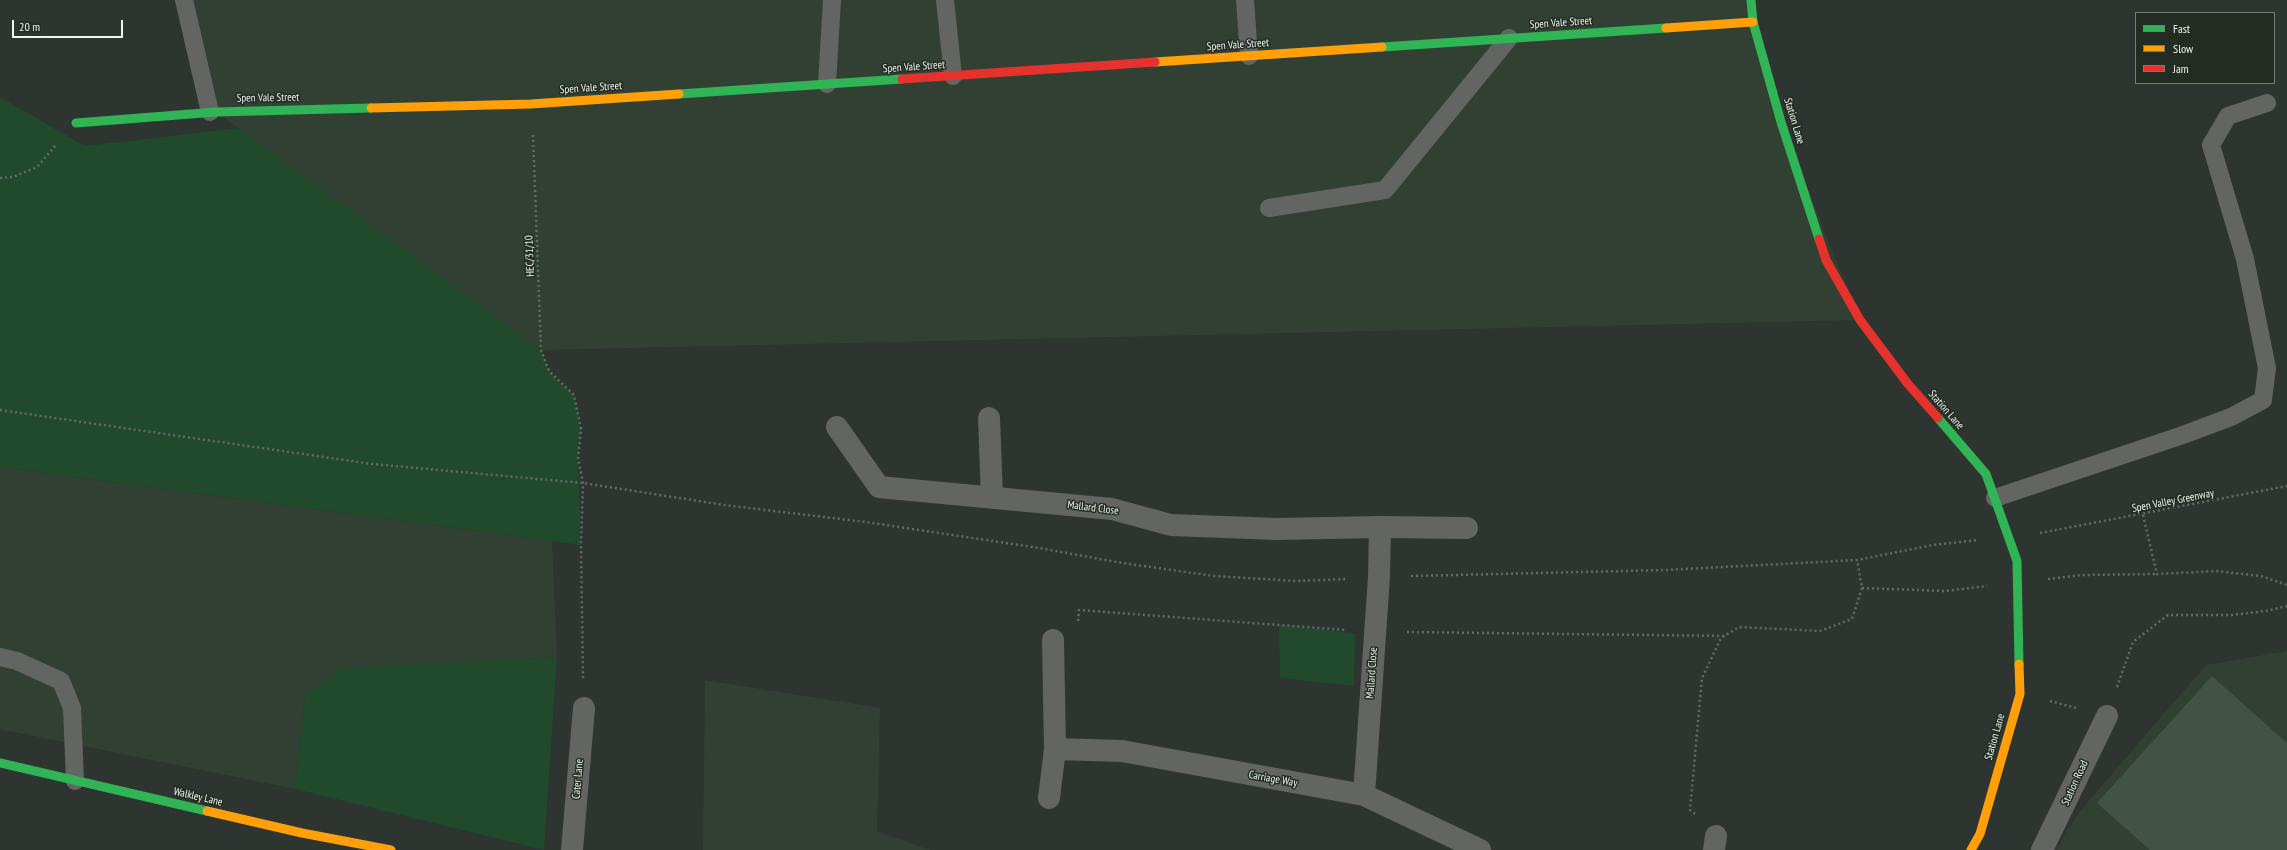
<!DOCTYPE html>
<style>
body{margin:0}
#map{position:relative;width:2287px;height:850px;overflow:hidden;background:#2e342f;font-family:"PT Sans Narrow",sans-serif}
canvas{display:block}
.legend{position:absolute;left:2135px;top:12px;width:140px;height:72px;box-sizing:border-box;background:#222c23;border:1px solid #747c75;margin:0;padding:5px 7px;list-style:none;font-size:12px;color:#eef5ef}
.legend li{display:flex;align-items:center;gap:8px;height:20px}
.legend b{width:20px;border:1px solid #747c75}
.scale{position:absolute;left:12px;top:20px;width:111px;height:18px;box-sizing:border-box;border:2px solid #eef5ef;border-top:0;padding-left:5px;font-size:12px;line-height:14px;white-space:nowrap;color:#eef5ef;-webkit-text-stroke:3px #222c23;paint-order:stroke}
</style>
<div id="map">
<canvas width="2287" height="850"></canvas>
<ul class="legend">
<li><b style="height:5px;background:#30b455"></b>Fast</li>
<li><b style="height:5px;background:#ff9f0a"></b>Slow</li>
<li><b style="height:5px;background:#e5322d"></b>Jam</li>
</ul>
<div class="scale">20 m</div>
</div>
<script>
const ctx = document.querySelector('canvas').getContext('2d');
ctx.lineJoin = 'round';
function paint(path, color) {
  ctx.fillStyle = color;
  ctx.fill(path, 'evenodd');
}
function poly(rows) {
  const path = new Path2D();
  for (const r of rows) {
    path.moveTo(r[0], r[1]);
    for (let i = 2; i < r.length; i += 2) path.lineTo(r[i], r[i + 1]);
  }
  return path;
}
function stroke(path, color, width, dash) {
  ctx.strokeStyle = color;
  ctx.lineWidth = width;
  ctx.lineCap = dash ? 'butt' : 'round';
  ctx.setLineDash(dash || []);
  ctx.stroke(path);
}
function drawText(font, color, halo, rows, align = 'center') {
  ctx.font = font + ' "PT Sans Narrow",sans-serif';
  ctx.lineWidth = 3;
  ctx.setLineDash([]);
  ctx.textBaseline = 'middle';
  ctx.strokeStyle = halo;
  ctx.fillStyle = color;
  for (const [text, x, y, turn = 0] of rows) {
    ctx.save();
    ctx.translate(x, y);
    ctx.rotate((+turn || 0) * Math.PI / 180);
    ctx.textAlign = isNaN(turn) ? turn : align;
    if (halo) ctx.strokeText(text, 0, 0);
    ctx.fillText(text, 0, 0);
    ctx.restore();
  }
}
paint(poly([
 [191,0,1751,0,1781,122,1860,320,541,350,216,112],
 [0,467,552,541,557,657,342,669,305,696,295,789,0,729],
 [2287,651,2287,850,2056,850,2079,812,2206,665],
 [705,680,880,708,877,831,930,850,703,850]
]), '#314033');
paint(poly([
 [0,97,85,146,239,128,541,350,549,371,574,395,581,429,578,458,581,545,0,467],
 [1279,625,1355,633,1354,686,1280,678],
 [557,657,544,850,295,789,305,696,342,668]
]), '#21492b');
paint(poly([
 [2212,676,2287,743,2287,850,2150,850,2097,803]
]), '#425246');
stroke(poly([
 [533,135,541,350,549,371,574,395,581,429,578,458,583,483,581,545,583,678],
 [0,178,13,177,37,167,56,145],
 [0,410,372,464,583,483,724,505,866,522,1039,548,1122,563,1214,576,1296,581,1348,579],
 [2143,515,2157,574,2216,571,2261,576,2287,585],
 [2040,533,2287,486],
 [1411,576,1666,570,1857,560,1933,545,1978,540],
 [2048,579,2082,575,2157,574],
 [1862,588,1945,591,1987,586],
 [1078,621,1079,610,1346,630],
 [1407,632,1724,636],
 [2117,687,2133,642,2168,615,2232,615,2266,611,2287,606],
 [2050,701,2076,708],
 [1695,814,1690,810,1702,678,1721,638,1739,627,1820,631,1852,619,1862,588,1857,560]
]), '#666a67', 2.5, [2, 3]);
stroke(poly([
 [184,0,210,112],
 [945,0,953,76],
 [1245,0,1249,56],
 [827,84,832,0],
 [1269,208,1385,190,1509,38],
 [1995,498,2180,436,2231,417,2263,400,2267,368,2245,259,2211,145,2228,116,2267,103],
 [0,657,17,661,61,681,72,708,75,781]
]), '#636563', 18);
stroke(poly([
 [989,418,992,498],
 [837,427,879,487,1112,509,1171,525,1277,529,1380,527,1379,577,1364,795],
 [1380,527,1467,528],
 [1055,749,1122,751,1364,795,1480,850],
 [1049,798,1055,749,1053,640],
 [572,850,584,708],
 [1714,850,1716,836],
 [2042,850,2107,716]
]), '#636563', 22);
stroke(poly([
 [1751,0,1753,22,1781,122,1819,239],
 [1382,47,1666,28],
 [679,94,902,79],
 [76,123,216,112,371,108],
 [1938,418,1986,474,2017,561,2019,664],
 [0,763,207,811]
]), '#30b455', 9);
stroke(poly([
 [1666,28,1753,22],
 [1155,62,1382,47],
 [371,108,531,104,679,94],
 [207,811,302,833,391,850],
 [1971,850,1980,834,2020,694,2019,664]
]), '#ff9f0a', 9);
stroke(poly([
 [902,79,1155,62],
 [1819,239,1826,260,1860,320,1908,384,1938,418]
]), '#e5322d', 9);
drawText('11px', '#eef5ef', '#222c23', [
 ["Spen Vale Street",1561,23,-4],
 ["Spen Vale Street",1238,45,-4],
 ["Spen Vale Street",914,67,-4],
 ["Spen Vale Street",591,88,-4],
 ["Spen Vale Street",268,98,-1],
 ["Station Lane",1794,121,73],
 ["HEC/31/10",530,256,-92],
 ["Station Lane",1946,410,49],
 ["Spen Valley Greenway",2173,501,-11],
 ["Mallard Close",1093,508,7],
 ["Mallard Close",1372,673,-86],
 ["Station Lane",1995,737,-74],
 ["Cater Lane",578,779,-85],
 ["Carriage Way",1273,779,10],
 ["Station Road",2075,783,-65],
 ["Walkley Lane",198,797,13]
]);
</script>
